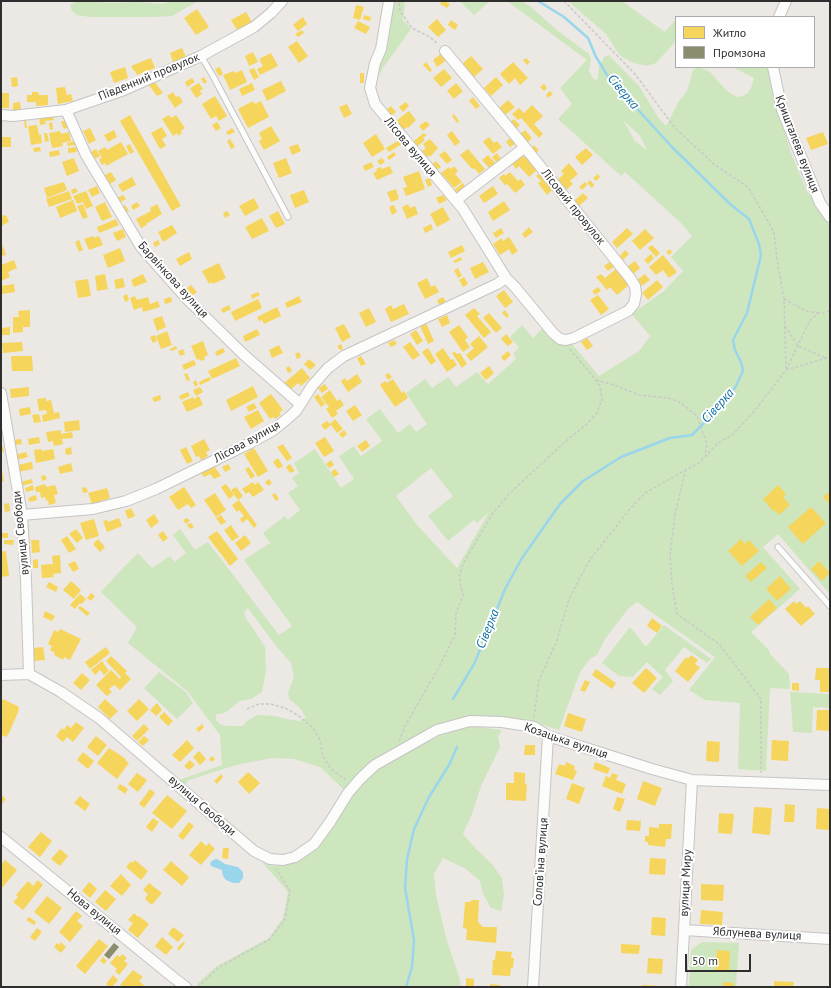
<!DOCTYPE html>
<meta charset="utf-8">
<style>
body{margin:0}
#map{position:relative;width:831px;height:988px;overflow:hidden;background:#ece8e4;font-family:"PT Sans",sans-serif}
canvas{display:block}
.frame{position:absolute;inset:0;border:2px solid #2e2e2e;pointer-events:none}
.legend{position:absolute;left:675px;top:16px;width:140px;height:52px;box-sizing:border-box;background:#fff;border:1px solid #ababab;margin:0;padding:5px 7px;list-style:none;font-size:12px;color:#2e2e2e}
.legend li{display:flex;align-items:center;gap:8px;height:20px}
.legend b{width:20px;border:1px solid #ababab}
.scale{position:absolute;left:685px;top:954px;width:66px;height:18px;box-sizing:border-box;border:2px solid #2e2e2e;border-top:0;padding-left:5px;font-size:12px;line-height:14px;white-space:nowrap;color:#2e2e2e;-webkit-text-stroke:3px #fff;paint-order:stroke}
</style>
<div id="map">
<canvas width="831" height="988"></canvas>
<div class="frame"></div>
<ul class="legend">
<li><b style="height:11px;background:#f6d55c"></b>Житло</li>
<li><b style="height:11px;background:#8c8c6e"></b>Промзона</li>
</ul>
<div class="scale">50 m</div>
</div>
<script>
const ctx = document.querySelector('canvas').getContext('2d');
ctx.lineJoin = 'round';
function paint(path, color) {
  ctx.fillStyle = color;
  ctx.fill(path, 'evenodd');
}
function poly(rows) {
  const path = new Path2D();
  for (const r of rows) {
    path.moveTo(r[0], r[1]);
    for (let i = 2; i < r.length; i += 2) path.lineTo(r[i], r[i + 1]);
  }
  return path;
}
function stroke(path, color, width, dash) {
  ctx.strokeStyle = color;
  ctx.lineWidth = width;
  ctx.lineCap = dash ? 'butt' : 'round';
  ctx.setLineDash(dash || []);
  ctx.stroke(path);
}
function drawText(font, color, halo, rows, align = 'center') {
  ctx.font = font + ' "PT Sans",sans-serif';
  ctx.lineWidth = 4;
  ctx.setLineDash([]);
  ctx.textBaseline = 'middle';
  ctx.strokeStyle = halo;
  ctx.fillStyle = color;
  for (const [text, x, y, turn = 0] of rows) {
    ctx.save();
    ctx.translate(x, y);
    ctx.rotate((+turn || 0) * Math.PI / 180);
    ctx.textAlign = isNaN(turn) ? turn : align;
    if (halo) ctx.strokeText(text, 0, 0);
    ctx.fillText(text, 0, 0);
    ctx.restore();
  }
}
paint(poly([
 [83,1,111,3,135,2,161,4,173,1,198,1,172,16,153,17,90,17,77,15,72,11,70,5,75,2],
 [393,1,405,1,403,20,411,29,383,68,372,88],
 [460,1,490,1,474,15],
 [507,1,521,1,530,6,558,31,589,54,591,59,589,71,592,77,597,81,599,67,604,57,609,55,639,86,658,117,666,126,679,101,687,91,693,70,699,67,710,72,727,91,737,97,743,96,748,93,751,88,754,78,732,67,769,67,777,107,791,153,808,193,830,223,830,594,778,534,763,547,800,589,751,632,769,650,770,654,789,674,790,689,770,688,766,771,738,769,740,703,705,700,689,690,715,657,637,602,628,609,605,639,597,655,590,659,580,672,559,730,532,722,506,717,470,717,436,727,344,790,320,767,294,759,272,758,236,765,189,780,185,785,179,780,222,765,220,735,187,691,128,643,137,627,101,592,121,570,138,553,152,568,170,556,175,562,186,553,173,535,180,529,195,550,208,542,279,635,292,626,244,560,270,543,263,533,285,516,288,520,300,510,288,493,298,486,292,478,299,473,294,463,315,449,341,488,354,479,339,456,354,446,361,456,382,441,366,419,380,409,398,433,410,424,416,432,427,424,406,393,425,379,432,388,448,377,456,387,477,372,488,384,516,359,513,354,519,347,510,337,522,325,533,338,542,329,550,339,553,337,572,344,599,376,639,351,650,336,632,314,664,291,683,271,671,257,692,236,680,222,625,172,621,176,558,119,572,104,560,88,587,60],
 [623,120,640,136,647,150,635,141],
 [431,468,453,496,428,516,448,541,474,520,477,523,489,512,457,568,417,525,396,496],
 [248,608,276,646,291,663,294,677,288,693,289,699,300,708,306,718,299,721,286,719,275,716,257,715,247,721,243,726,225,726,220,724,216,720,216,714,221,714,226,712,240,701,251,699,262,692,266,671,265,647,246,618,244,612],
 [568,1,622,1,665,32,676,19,676,41,656,63,647,66,634,63,622,57,618,53,606,34],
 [664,625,711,659,707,663,684,647,665,670,673,681,660,695,652,689,663,677,647,662,633,677,619,676,602,663,630,627,646,647],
 [159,672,186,692,193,703,177,719,144,688],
 [790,692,830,694,830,708,813,707,812,733,793,732],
 [470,726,502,730,498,737,500,747,481,786,472,814,463,834,475,848,492,864,502,878,504,895,501,911,491,908,483,894,480,881,466,869,443,858,434,874,436,895,447,941,459,976,461,987,199,987,197,984,217,966,269,938,283,918,288,892,262,862,272,866,282,865,298,860,357,788,377,769,439,736],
 [702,942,739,943,736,987,689,987,691,950]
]), '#cee6be');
paint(poly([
 [217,859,225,864,238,867,243,872,243,878,239,883,233,883,226,880,223,876,222,870,211,866,210,863,213,860]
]), '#99d6ec');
paint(poly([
 [442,1,445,1,450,4,447,8,440,4],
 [356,5,364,7,360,20,353,18],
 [197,9,209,27,196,35,184,18],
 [246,12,252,22,237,30,231,20],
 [364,15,371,17,370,21,363,19],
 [303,17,307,24,298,31,293,25],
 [437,19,446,30,438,37,428,27],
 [451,20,458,25,455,30,448,25],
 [358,21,370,27,366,34,354,28],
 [302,30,304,33,298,37,295,34],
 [297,41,308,56,299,63,288,47],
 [182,48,186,57,173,62,170,53],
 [253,52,258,62,249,66,245,56],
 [443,52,448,59,437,67,433,60],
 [271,53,278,66,260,75,257,69,263,66,259,59],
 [471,56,483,69,473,78,461,65],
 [151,58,155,68,137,75,135,71,134,71,131,66],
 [526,58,530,62,527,65,523,60],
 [426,62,432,70,430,72,423,65],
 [513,62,528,78,520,85,515,78,509,84,500,74],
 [125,67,128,78,114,83,110,72],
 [220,67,223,74,219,76,215,69],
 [254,68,259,77,254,80,249,70],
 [444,69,452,78,441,87,433,78],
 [242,70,247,82,230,90,223,75,234,71,235,73],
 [360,73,364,73,364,83,360,83],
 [17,77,18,86,12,87,11,78],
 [204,77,207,82,204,84,201,79],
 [496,77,503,85,491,96,484,88],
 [192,78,195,82,187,87,185,82],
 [154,81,163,93,157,96,148,84],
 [281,81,286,91,267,101,262,90],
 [199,83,203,89,200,91,202,94,196,98,190,88],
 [252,83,255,90,242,96,239,89],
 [456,83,463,91,454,99,447,91],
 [544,84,547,88,544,91,540,87],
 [65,87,67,95,71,94,73,101,58,104,56,88],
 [550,91,553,94,548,98,546,95],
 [32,92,38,92,39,95,48,95,48,105,36,106,36,102,27,102,27,95,32,95],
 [173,92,176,97,179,96,183,102,175,108,167,96],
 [1,93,9,93,9,108,1,108],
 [215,96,227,116,219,121,216,116,211,119,202,104],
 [473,97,480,106,476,109,469,101],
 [508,100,515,107,505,115,499,108],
 [253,101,255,104,261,101,269,117,248,128,238,109],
 [20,102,21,110,13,110,13,103],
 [406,102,409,106,403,112,399,107],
 [347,104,352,114,344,118,339,107],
 [532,105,543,116,534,124,543,134,539,138,521,118,518,120,512,114,519,108,524,113],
 [391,106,396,112,391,116,386,110],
 [409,111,416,120,408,128,407,127,404,130,396,121],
 [454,114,459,121,457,123,452,116],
 [53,115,54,120,45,121,46,124,40,125,39,116],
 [130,115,181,206,172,211,120,121],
 [169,115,171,118,176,115,185,128,181,131,182,133,178,136,177,133,173,136,162,119],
 [514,119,520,125,516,129,510,122],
 [24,120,26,120,27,128,25,128],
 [66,120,69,127,64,129,61,122],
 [426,121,430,125,423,131,419,126],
 [52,122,53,129,50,130,49,123],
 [217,122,221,128,216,131,212,125],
 [37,125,39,135,41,134,42,143,31,145,28,126],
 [271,126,280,141,264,150,259,141,262,139,259,133],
 [162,127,167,136,162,139,166,146,160,149,151,133],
 [90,128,96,140,89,144,83,131],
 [232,128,235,132,228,135,226,132],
 [114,130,117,137,108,142,104,135],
 [525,130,532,138,528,142,520,134],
 [60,131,61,134,69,132,71,141,62,143,63,146,52,148,49,133],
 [452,131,460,142,455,146,447,135],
 [823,132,828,144,811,150,806,138],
 [44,133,47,133,49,141,45,142],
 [424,133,427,135,423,138,425,140,415,148,411,143],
 [376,134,385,149,372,157,363,143],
 [1,137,11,137,11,147,1,147],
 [489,137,494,143,497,141,502,147,493,154,483,142],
 [510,138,515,144,510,147,506,142],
 [230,139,235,147,231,149,227,141],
 [430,139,438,148,430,157,429,155,427,157,422,151,426,148,423,144],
 [399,140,402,144,389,152,386,148],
 [74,141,76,145,68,146,67,143],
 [121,142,128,154,106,166,105,163,102,165,99,159,102,158,98,151,105,147,107,150],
 [130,144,134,152,130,154,126,146],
 [298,144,301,151,292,155,289,147],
 [534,145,539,150,535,154,530,149],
 [40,147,41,151,34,152,33,148],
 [76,147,77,152,68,153,68,148],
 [586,148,593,155,582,165,575,157],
 [96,149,100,156,93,160,89,153],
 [468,149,485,169,479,174,474,168,472,169,460,155],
 [59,150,60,155,50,157,49,152],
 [445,151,452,160,447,164,439,155],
 [394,152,396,155,389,160,387,157],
 [497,153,501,159,497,163,492,157],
 [488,155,496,164,490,169,482,160],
 [520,156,527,157,537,170,529,177,519,166,516,169,511,162],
 [74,158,79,171,67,176,62,162],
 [286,158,292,173,279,178,273,163],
 [382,158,385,162,380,165,377,161],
 [436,161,441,167,437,170,432,164],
 [371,162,374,167,365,171,363,166],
 [569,163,578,174,570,181,573,184,566,190,557,180,564,174,561,171],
 [390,166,393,173,377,180,373,173,377,171,376,169,381,167,382,169],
 [454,166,458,171,455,174,462,182,454,188,441,173,449,167,451,169],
 [419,171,425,189,406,196,403,188,407,187,403,177],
 [111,172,116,180,110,184,105,175],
 [510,172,518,181,521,179,525,185,515,193,507,184,505,185,499,178,504,174,505,176],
 [540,173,553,189,547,195,538,183,541,181,536,176],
 [598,174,600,177,596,181,593,178],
 [132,177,136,185,122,192,118,185],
 [430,178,432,185,428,187,425,180],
 [590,180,594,185,592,188,587,183],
 [64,182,67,190,47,198,44,188],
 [585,182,587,185,582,190,579,187],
 [463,183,466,188,462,191,455,193,449,189,451,187,454,190],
 [97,186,100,193,92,197,88,190],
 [493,186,498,194,484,203,479,196],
 [76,188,78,192,72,194,71,190],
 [396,189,399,199,391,202,387,192],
 [304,190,309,202,295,208,290,195],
 [69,191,72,199,49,207,46,199],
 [86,191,93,206,86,209,83,202,77,204,73,196],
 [583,193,588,198,579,206,574,201],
 [123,195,126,199,119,203,117,198],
 [443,195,447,200,439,204,436,198],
 [254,198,259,208,245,216,239,206],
 [73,200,77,211,60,218,56,207],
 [504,201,510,210,493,221,488,212],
 [105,202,112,217,102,221,95,207],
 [137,202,140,206,133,210,131,206],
 [83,204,88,217,83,219,77,206],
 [157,204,162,214,146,224,147,225,141,228,136,219,151,211,150,208],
 [408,204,410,208,415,206,418,214,407,219,402,207],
 [125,205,129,211,125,213,122,207],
 [394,205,397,212,392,215,389,207],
 [443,207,450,220,437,227,430,214],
 [227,211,230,215,225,218,223,213],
 [278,211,285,224,276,228,269,216],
 [6,215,9,222,1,226,1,216],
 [262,218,269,231,252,239,245,227],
 [116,219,119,225,99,233,97,227],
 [431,224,433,229,425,233,423,228],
 [172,225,177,233,163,242,158,232],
 [529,227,533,232,525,238,522,234],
 [501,228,504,233,496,238,493,233],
 [627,228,633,234,617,248,612,242],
 [123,229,126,237,117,241,113,233],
 [645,229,654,238,640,250,632,241],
 [93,236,94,238,99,236,103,245,89,250,84,239],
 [509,237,518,251,512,255,509,249,500,255,493,244,502,238,503,241],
 [79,240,83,250,79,252,75,242],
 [158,240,160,244,155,247,153,243],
 [1,241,6,255,1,256],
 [462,245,465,251,451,258,448,252],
 [652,245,660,253,656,257,648,248],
 [120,248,125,261,108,268,103,255],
 [670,249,672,252,669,255,666,252],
 [625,250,629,254,623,260,620,256],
 [189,252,192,259,180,266,176,259],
 [651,254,654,258,648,264,644,260],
 [663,255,677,272,669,278,663,270,656,275,649,267],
 [461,257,462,260,455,263,453,261],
 [14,260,17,268,8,272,10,277,1,281,1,265],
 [611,261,615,266,608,271,604,266],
 [635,261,640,268,633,274,627,267],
 [483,262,489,272,475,279,470,268],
 [219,263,226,278,213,284,212,282,209,284,202,271],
 [458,268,462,276,458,278,454,270],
 [616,269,629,285,617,295,610,287,607,290,596,277,601,274,605,278],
 [105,274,108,289,97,291,95,276],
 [143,274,147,282,134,287,131,280],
 [645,274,650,280,642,286,637,280],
 [464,277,468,284,463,287,459,280],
 [123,278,125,287,116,289,114,280],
 [427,278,431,287,435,285,439,292,425,299,417,283],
 [88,279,91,296,78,298,75,281],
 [657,280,663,287,648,300,642,293],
 [14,284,15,292,2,294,1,286],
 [191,285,197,292,192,296,186,289],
 [598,287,601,291,595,295,592,291],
 [504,290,513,302,505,308,496,296],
 [258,292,260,295,252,299,251,295],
 [127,294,129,300,125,302,123,296],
 [598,295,609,309,601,315,590,300],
 [135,296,137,300,148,297,150,304,158,301,160,307,143,312,142,307,134,310,130,298],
 [299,296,302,302,287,308,285,303],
 [171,297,172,302,165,304,164,299],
 [443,297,446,302,439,305,437,300],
 [258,299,262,308,235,321,231,312],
 [404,304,409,314,391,322,385,309,391,305,393,309],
 [229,305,231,309,223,313,221,309],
 [277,307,281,316,264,324,262,320,259,321,257,317],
 [369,308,376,322,366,327,359,313],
 [474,308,480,314,477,316,491,332,484,338,465,315],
 [30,310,30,327,23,327,23,332,13,333,13,317,19,317,18,311],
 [505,310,509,316,507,318,502,313],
 [489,313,502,328,496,333,483,318],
 [447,315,450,323,442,327,438,319],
 [162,316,166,327,157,331,153,319],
 [426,323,434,341,428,344,420,326],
 [344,324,351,337,342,342,335,328],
 [459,325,468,337,465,340,470,347,463,352,449,332],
 [10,327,10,335,1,335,1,328],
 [257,329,260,335,245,342,243,336],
 [416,330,423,341,417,345,410,334],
 [167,331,172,345,161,349,156,336],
 [506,334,513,342,508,346,501,339],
 [155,335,157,341,153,343,150,337],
 [479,336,488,347,471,361,466,355,474,348,470,344],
 [587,338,593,346,587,350,581,342],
 [394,340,397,344,391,347,388,343],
 [203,341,208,355,204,357,205,359,201,361,199,359,197,360,191,346],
 [22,342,23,351,3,353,2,343],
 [410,342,420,355,413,360,403,347],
 [341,344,343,349,340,350,337,346],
 [279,345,283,353,272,358,269,350],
 [176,346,177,349,171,351,170,349],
 [223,348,225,352,217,356,215,352],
 [428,348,436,361,431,365,422,352],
 [443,348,451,360,453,359,457,365,447,372,435,354],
 [183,349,185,354,180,356,178,351],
 [508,351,511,355,504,361,501,357],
 [299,352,301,357,297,359,295,354],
 [455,352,457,354,460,353,467,364,462,368,452,353],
 [11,356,32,356,33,371,12,371],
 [361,356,366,364,361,366,357,358],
 [236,358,240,366,212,379,208,371],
 [309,359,316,365,310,370,304,364],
 [194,360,196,365,184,370,182,365],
 [289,366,292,371,288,373,286,368],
 [489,366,494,373,486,380,480,373],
 [302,368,310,378,301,386,298,383,289,391,283,384],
 [187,373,190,380,187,381,184,374],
 [389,373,392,377,388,380,385,375],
 [357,374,362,382,348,392,341,381,345,378,347,381],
 [209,377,211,380,200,385,199,382],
 [393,379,402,393,404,391,408,398,395,407,380,385,385,381,386,383],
 [196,380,198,385,195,387,193,382],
 [325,384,328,389,322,393,318,388],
 [253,386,258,397,231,411,226,400],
 [29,387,29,396,11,398,10,389],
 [200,387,203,392,196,396,193,390],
 [330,390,337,401,340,399,344,405,336,411,338,414,332,418,326,409,329,407,321,397],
 [188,392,190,396,181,400,179,396],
 [271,394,283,410,279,413,281,415,275,419,273,417,270,419,259,403],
 [318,394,325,404,321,407,314,397],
 [160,395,161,400,154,402,152,398],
 [199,396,203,405,187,412,182,402,193,397,194,399],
 [46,398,46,401,51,400,54,413,59,412,60,418,43,422,42,415,47,414,46,410,39,411,37,399],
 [254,403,257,408,249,412,246,407],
 [355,405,362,415,353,421,346,411],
 [30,407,31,414,20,416,19,409],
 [258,410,264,421,251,429,244,417],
 [39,414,41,422,34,423,32,415],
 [335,419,343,429,337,433,331,425,325,430,321,425,327,421,330,424],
 [79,420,80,430,65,432,64,422],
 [61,430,61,434,72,432,73,438,62,439,63,444,54,446,53,441,48,442,46,432],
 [344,430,347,434,342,438,339,434],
 [39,437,40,443,29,445,28,439],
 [325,437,334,451,324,457,315,443],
 [21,439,22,444,14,445,13,440],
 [204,439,210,450,206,452,208,456,201,460,199,456,196,457,191,446],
 [366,440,370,446,362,452,357,446],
 [283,444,292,458,287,461,277,447],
 [1,446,3,446,4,452,1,452],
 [71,447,72,454,66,455,65,449],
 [186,447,193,461,187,464,180,450],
 [254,448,268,471,258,477,244,454],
 [41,449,42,451,53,449,55,459,36,463,34,450],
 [26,452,28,457,16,460,15,455],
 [278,458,283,466,278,469,273,462],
 [331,460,334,465,329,468,326,464],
 [32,462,33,469,18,472,17,465],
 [71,463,73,471,60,474,58,467],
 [228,464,231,469,225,472,222,467],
 [290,464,295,471,290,473,286,467],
 [1,466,4,481,1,482],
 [214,466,221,476,214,479,210,474,204,477,201,473],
 [249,467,255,476,251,479,245,469],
 [335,469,339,474,334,477,331,472],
 [45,475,47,479,42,481,41,476],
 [32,479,33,483,21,486,20,482],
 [269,479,272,483,268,486,265,482],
 [253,482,255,485,258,482,264,490,253,497,249,492,246,494,242,489],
 [45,484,46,487,55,485,58,494,54,495,56,503,49,505,48,500,46,501,45,497,41,498,40,492,36,492,35,487],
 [226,484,234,495,229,499,221,487],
 [33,485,34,490,26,492,25,488],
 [778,485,786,494,783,497,790,505,779,515,775,510,774,512,763,499],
 [86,487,88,492,83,493,82,488],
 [184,487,196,505,191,508,188,504,178,510,169,497],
 [236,487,243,496,238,500,231,490],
 [107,488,110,498,92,504,88,493],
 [830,491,830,505,823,497],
 [215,493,226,510,216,517,204,500],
 [275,493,279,499,276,501,272,495],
 [36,495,37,500,30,502,28,498],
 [239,500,257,525,254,528,247,519,242,523,240,519,244,516,239,510,237,512,232,505],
 [9,503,10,511,5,512,4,504],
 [811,507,826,523,803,544,788,527],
 [131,508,135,516,128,519,125,511],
 [154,514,159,522,151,528,146,520],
 [221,515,226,522,221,525,216,518],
 [119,518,122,526,107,532,103,521,107,520,108,522],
 [187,518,190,521,186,524,183,520],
 [94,519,99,536,86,540,80,523],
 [191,523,194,527,190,529,187,525],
 [231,525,239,537,232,541,224,530],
 [76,529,83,538,77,543,69,534],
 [163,531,168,538,163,542,158,535],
 [217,531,238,559,230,566,208,537],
 [1,533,8,533,8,538,1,538],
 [245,535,251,543,241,551,235,543],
 [67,536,76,549,69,553,61,540],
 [98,539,105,547,100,552,93,544],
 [741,539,745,544,749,540,759,551,742,566,728,551],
 [4,540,14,540,13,545,4,544],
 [31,540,39,540,40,552,32,553],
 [6,551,9,576,1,577,1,552],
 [60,555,61,573,53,574,54,577,42,578,41,565,53,564,52,556],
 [38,559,38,568,33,568,33,560],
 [75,561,79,569,73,572,68,564],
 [819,561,830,573,822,581,811,569],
 [761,562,767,568,751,582,745,576],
 [780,576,791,589,777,601,766,589],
 [71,581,81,590,74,599,63,590],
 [49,582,58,587,56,592,46,587],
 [91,593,95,596,91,601,87,598],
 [80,594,86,599,82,604,80,603,75,609,70,605],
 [769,599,777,608,758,625,750,617],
 [794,601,796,604,800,601,806,608,808,606,815,614,801,626,785,609],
 [80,606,90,613,87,616,78,608],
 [45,611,55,616,52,621,43,617],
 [652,618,662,626,657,633,647,626],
 [60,629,81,639,70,660,64,657,63,660,54,655,55,653,50,650,52,646,48,644,54,630,58,632],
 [43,647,45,660,33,661,33,648],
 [106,647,110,653,90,669,85,662],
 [691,655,698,660,695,664,700,667,688,682,675,671,686,657,688,659],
 [111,656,127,671,125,673,131,679,120,690,114,685,109,689,112,692,107,696,96,685,111,670,120,679,121,677,106,661],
 [102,661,109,671,104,675,100,670,95,675,91,670],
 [646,668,657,678,644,693,632,683],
 [816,668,830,668,830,692,820,692,820,680,815,680],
 [596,669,616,683,612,689,592,675],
 [82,673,90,680,81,690,73,683],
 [585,680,590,682,585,692,580,690],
 [792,683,799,683,799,691,792,690],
 [3,699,19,707,18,712,9,733,6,737,1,735,1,703],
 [105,699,118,711,110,719,98,707],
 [139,699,149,709,137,721,127,711],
 [157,703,162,710,156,716,150,710],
 [817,710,830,710,830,731,816,730],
 [164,712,173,721,168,726,159,717],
 [568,713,586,719,582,732,564,726],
 [76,722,84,728,73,742,67,737,63,742,56,736,62,728,64,730,67,725,71,728],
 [144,724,149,729,137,741,132,736],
 [202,724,204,727,199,732,196,729],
 [96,736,107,745,98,756,87,747],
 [144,736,149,740,143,746,138,742],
 [187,740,194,748,180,762,172,755],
 [772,740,789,741,788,761,771,760],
 [707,741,720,742,719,762,706,761],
 [525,745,535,745,535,755,524,755],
 [109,748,126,759,125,760,129,763,117,779,97,763],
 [199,751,206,759,200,765,193,757],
 [83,752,94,761,88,769,77,760],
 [212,756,215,759,212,762,209,759],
 [190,760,195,765,189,770,184,766],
 [566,762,575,766,574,770,577,771,573,780,555,774,559,764,565,766],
 [595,762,610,768,608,774,593,769],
 [248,772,260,783,249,794,238,782],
 [514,772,525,773,525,784,527,784,526,801,506,800,506,783,514,783],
 [137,773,147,780,138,792,128,784],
 [612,773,618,775,616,780,626,784,622,794,602,786,606,776,610,778],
 [221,774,223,777,217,784,214,781],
 [643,781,662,788,655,806,637,799],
 [572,783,585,788,579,804,566,799],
 [120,784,128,789,125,794,117,788],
 [150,789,155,793,144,808,139,804],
 [1,795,6,799,1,805],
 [167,795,187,811,172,829,152,813],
 [80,796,90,804,85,811,74,803],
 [617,797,625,799,620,812,613,809],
 [785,804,795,805,794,822,784,822],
 [754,807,772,808,770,835,752,833],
 [817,808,830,809,830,830,816,829],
 [719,813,734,814,732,834,718,833],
 [153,818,159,822,152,832,146,827],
 [627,820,641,821,640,831,626,830],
 [189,822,194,826,183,840,178,836],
 [659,824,672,824,671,839,666,839,665,847,648,845,648,842,645,842,645,836,649,836,649,827,659,828],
 [41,832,52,841,40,857,28,847],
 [201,841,206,846,209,843,215,849,201,865,189,855],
 [223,848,229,848,228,859,222,858],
 [60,849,68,856,60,866,51,859],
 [650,858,666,859,665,875,649,874],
 [5,860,17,870,3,887,1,886,1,865],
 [135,860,148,871,141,880,126,867,131,861,132,863],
 [171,861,189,877,182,886,163,870],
 [121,874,131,885,122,896,110,886],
 [38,880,43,885,23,910,13,902,18,897,16,895,28,881,33,886],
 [89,882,97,889,90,898,82,891],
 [149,883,162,893,152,905,145,899,148,894,143,890],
 [701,884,724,885,723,901,701,900],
 [105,890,116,899,106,911,95,902],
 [47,896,62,908,49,924,34,912],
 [471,900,479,900,478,922,483,927,497,927,496,943,466,940,467,929,463,928,465,902,471,902],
 [701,910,723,912,722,925,700,924],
 [76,911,82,916,77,921,83,926,70,942,59,932],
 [134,913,138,917,139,916,149,924,138,938,128,930,133,923,128,920],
 [29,917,36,922,34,925,26,920],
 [652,917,666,918,665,936,651,935],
 [173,927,184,935,178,942,168,934],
 [37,928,42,932,35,941,30,937],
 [162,937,173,947,166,955,155,946],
 [99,939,108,946,85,974,76,966],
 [61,942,66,947,61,953,54,947,57,943,59,945],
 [183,942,185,943,179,951,177,948],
 [621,944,640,945,639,954,621,953],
 [717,950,730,951,729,971,715,970],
 [496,951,512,952,511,958,514,958,513,968,511,968,510,976,492,975,493,960,495,960],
 [122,954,127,958,124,961,128,964,119,975,115,971,117,969,110,963,117,955,120,957],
 [103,957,107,961,104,964,100,961],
 [648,958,663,959,662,974,647,973],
 [133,970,143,977,139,981,144,985,142,987,122,987,120,985],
 [113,975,118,980,112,987,110,987,106,984],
 [466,978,474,979,474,987,466,987],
 [774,981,794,982,793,987,774,987],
 [723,982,734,983,734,987,723,987],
 [490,984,500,985,500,987,490,987],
 [642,985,660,986,660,987,642,987]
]), '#f6d55c');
paint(poly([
 [114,943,119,947,109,959,104,955]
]), '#8c8c6e');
stroke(poly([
 [453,699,474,664,487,634,505,589,522,558,560,504,583,481,621,457,670,438,692,435,710,417,723,399,735,388,743,371,741,362,735,350,733,340,747,313,761,255,759,244,749,219,730,204,672,147,609,78,596,57,588,38,564,17,538,1],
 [406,987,412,967,414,940,405,888,407,859,414,829,429,797,449,765,457,747]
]), '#99d6ec', 2.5);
const lane = poly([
 [201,56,213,76,288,217],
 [778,547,830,606]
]);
const street = poly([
 [389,1,381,49,375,63,370,88,375,104,463,209,506,278,515,287,553,333,560,339,566,340,574,338,628,311,634,304,636,294,635,286,630,278,519,140,445,51],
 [779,17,786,1],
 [773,67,782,110,820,203,830,217],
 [66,110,86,155,141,247,187,299,243,354,300,404],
 [1,115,13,116,66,110,124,90,201,56,254,27,271,13,282,1],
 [456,201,464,194,524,148],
 [1,393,22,515,26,580,29,674],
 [22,515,93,509,126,501,156,489,250,443,272,431,287,419,296,411,312,386,328,368,344,356,497,284,506,278],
 [1,675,29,674,61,692,99,718,254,851,270,859,283,860,295,857,314,844,330,822,348,793,361,778,375,765,437,730,470,721,502,722,534,727,548,736,652,769,692,780,830,785],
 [1,837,174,978,186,987],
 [684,930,830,939],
 [533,987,548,736],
 [681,987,692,780]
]);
stroke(lane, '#c5c4c5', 7);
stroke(street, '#c5c4c5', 12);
stroke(poly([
 [564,1,635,74,675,128,715,165,748,187,774,232,777,260,784,299,786,368],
 [399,3,400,11,412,28,430,37,438,44],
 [784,299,806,311,819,313],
 [785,326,798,346,826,358],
 [786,370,830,357],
 [596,380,614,385,639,395,669,398,681,403,697,416,707,444,705,455],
 [686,469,675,514,670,555,672,584,677,614,719,644,761,699,761,773],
 [247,709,259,704,271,704,285,708,299,716,313,728,320,740,323,757,331,769,346,780],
 [534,717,539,680,556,643,569,599,589,561,629,510,645,493,700,462,718,443,732,435,752,414,786,370,810,320,819,313,830,311],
 [399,741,405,726,440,665,455,635,456,613,463,595,459,577,463,564,493,513,509,494,567,440,587,424,597,413,602,399,600,386,591,374,569,348],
 [198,987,218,968,270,939,285,919,290,891,276,869]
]), '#c9c9c8', 1.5, [3, 2]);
stroke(lane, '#fcfcfb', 5);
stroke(street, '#fcfcfb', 10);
drawText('12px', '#2e2e2e', '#fff', [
 ["Південний провулок",149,77,-22],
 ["Кришталева вулиця",797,144,69],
 ["Лісова вулиця",410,147,50],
 ["Лісовий провулок",573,207,51],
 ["Барвінкова вулиця",173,280,48],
 ["Лісова вулиця",247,442,-29],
 ["вулиця Свободи",21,533,-96],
 ["Козацька вулиця",566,741,19],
 ["вулиця Свободи",202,806,41],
 ["Соловʼїна вулиця",541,862,-86],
 ["вулиця Миру",686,883,-87],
 ["Нова вулиця",94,912,39],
 ["Яблунева вулиця",757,934,3]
]);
drawText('italic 13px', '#0d6fa3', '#fff', [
 ["Сіверка",623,92,50],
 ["Сіверка",718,406,-48],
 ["Сіверка",488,629,-68]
]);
</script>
